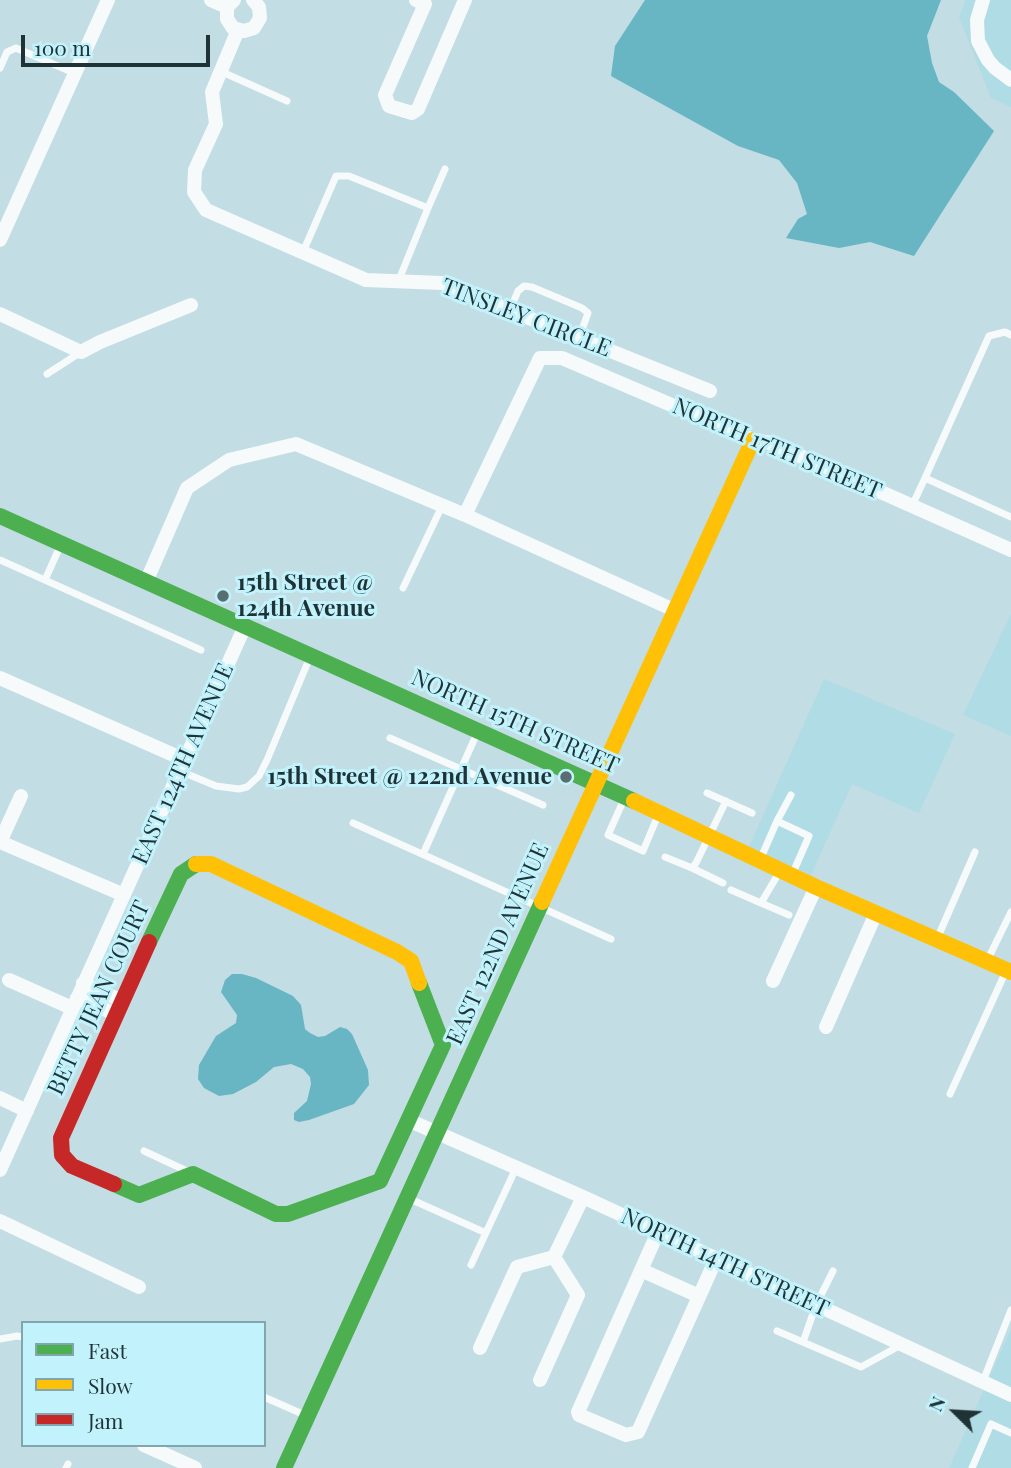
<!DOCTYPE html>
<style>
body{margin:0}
#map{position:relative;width:1011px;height:1468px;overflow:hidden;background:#c2dde3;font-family:"Playfair Display",serif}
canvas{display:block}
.legend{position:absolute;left:21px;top:1321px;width:245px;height:126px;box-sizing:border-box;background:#c2f3fd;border:2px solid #81a6ae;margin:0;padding:9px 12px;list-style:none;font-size:21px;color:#1f3337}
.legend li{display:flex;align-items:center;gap:14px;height:35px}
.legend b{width:35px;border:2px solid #81a6ae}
.north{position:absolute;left:920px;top:1377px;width:70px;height:70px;-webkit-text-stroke:5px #c2f3fd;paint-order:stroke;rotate:294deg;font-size:19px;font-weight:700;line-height:28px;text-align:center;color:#1f3337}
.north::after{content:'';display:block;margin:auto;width:24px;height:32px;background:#1f3337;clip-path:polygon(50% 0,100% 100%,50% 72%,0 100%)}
.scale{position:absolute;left:21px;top:35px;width:189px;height:32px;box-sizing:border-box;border:4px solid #1f3337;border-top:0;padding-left:9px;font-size:21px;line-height:24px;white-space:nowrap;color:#1f3337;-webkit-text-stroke:5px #c2f3fd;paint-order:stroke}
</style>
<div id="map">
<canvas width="1011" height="1468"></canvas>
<ul class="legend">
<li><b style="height:9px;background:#4caf50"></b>Fast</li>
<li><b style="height:9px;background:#ffc107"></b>Slow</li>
<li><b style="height:9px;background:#c62828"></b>Jam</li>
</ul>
<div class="north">N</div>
<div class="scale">100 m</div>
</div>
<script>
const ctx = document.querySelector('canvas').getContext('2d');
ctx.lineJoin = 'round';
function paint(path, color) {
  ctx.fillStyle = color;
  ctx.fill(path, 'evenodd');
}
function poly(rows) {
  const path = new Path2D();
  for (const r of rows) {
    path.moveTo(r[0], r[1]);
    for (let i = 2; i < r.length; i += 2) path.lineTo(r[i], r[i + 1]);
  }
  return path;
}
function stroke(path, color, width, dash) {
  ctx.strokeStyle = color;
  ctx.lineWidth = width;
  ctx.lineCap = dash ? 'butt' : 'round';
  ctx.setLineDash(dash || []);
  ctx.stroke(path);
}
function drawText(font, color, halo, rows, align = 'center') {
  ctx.font = font + ' "Playfair Display",serif';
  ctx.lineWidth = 6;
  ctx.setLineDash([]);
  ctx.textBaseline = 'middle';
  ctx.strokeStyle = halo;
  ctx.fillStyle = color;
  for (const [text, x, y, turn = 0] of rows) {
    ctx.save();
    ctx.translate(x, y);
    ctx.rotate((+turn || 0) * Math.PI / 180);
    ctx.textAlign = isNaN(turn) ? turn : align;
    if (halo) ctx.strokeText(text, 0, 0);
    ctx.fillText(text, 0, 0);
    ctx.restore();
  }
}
paint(poly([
 [966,0,1011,0,1011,107,991,98,959,17],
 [1011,614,1011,736,963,715],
 [824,679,955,734,919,813,852,784,811,875,749,847],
 [1011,1329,1011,1468,949,1468]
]), '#b0dce5');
paint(poly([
 [645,0,941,0,927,36,932,63,939,82,954,92,994,131,914,256,870,242,839,248,786,238,798,219,807,214,797,183,779,160,738,146,611,76,615,46],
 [232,974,242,974,256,978,293,996,301,1005,305,1029,310,1033,318,1037,325,1036,340,1027,347,1029,352,1034,368,1070,369,1085,354,1104,309,1120,299,1122,294,1120,294,1113,307,1101,311,1084,310,1077,303,1069,291,1064,274,1067,256,1082,233,1094,219,1096,204,1088,198,1079,199,1065,216,1036,236,1023,237,1015,221,992,225,980]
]), '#68b5c4');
stroke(poly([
 [0,68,7,52,16,48,74,73],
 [220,71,287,101],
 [428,208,445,169],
 [303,252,336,176,349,176,428,208,398,282],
 [510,310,518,291,524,286,532,287,582,308,588,313,579,338],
 [1011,335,1005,332,989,336,925,478,1011,517],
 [47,374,81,352],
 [912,506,925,478],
 [0,560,201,650],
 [45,580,61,544],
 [403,588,442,506],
 [390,738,543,805],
 [180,771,216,786,239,789,247,787,259,776,267,760,310,657],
 [707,793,752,813],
 [625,797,608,835,643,851,659,813],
 [777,821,791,795],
 [353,823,611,939],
 [423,854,478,731],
 [665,857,692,868,696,863,726,801],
 [760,860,777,821,809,836,792,875],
 [692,868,723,883],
 [731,890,761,903,780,871],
 [761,903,789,915],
 [937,939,975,852],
 [987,961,1011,912],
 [950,1094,1006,971],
 [144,1151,189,1172],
 [410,1199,486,1233],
 [471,1265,516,1168],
 [777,1331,861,1367,901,1345],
 [0,1339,17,1336,23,1337],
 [803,1342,816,1305,833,1271],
 [983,1381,1011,1310],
 [264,1397,307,1416],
 [66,1468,68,1464],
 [972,1468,991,1424,1011,1433]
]), '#f6fafb', 7);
stroke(poly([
 [211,0,227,7],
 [234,0,227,7,227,19,233,28,244,31,254,28,260,18,259,7,253,0],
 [416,0,425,4,385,95,389,106,412,113,418,109,465,0],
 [983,0,977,20,978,41,988,60,995,68,1011,80],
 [238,30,212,92,216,124,195,170,194,192,206,210,366,280,442,283,710,391],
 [0,240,108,0],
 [0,314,81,352,100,342,191,305],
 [465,515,540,358,562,358,753,440,771,443,1011,550],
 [146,582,187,488,229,460,296,444,465,515,674,610],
 [0,678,185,760],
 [0,842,124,895],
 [0,842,21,796],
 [9,980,72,1008],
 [773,981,816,887],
 [83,983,122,1001],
 [77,998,116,1014],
 [826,1027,876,913],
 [0,1098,27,1111],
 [408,1120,583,1197,1011,1395],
 [0,1170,245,626],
 [0,1221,139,1287],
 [658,1232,578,1412,579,1415,626,1435,638,1432,716,1259],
 [641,1270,699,1296],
 [480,1348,517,1267,554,1257,583,1197],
 [540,1380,578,1295,554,1257],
 [144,1445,195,1468]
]), '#f6fafb', 14);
stroke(poly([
 [0,516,634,801],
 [149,942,181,874,196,864],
 [114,1184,139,1195,193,1174,276,1214,288,1214,380,1181,443,1045,419,983],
 [284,1468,542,902]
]), '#4caf50', 16);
stroke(poly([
 [634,801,816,887,1011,972],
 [196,864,211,864,397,952,411,961,419,983],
 [542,902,753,440]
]), '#ffc107', 16);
stroke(poly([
 [114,1184,72,1166,62,1155,61,1138,149,942]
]), '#c62828', 16);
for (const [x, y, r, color] of [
 [223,596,7,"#586e73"],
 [566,777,7,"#586e73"]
]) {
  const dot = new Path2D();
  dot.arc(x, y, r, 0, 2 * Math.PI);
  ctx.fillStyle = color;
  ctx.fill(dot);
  stroke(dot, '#c2f3fd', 2.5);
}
drawText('23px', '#1f3337', '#c2f3fd', [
 ["TINSLEY CIRCLE",526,318,21],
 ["NORTH 17TH STREET",777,449,23],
 ["NORTH 15TH STREET",515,722,24],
 ["EAST 124TH AVENUE",183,764,-66],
 ["EAST 122ND AVENUE",498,944,-66],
 ["BETTY JEAN COURT",99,998,-65],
 ["NORTH 14TH STREET",725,1263,25]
]);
drawText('bold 23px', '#1f3337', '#c2f3fd', [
 ["15th Street @",237,583],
 ["124th Avenue",237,609],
 ["15th Street @ 122nd Avenue",552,777,"right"]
], 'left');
</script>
